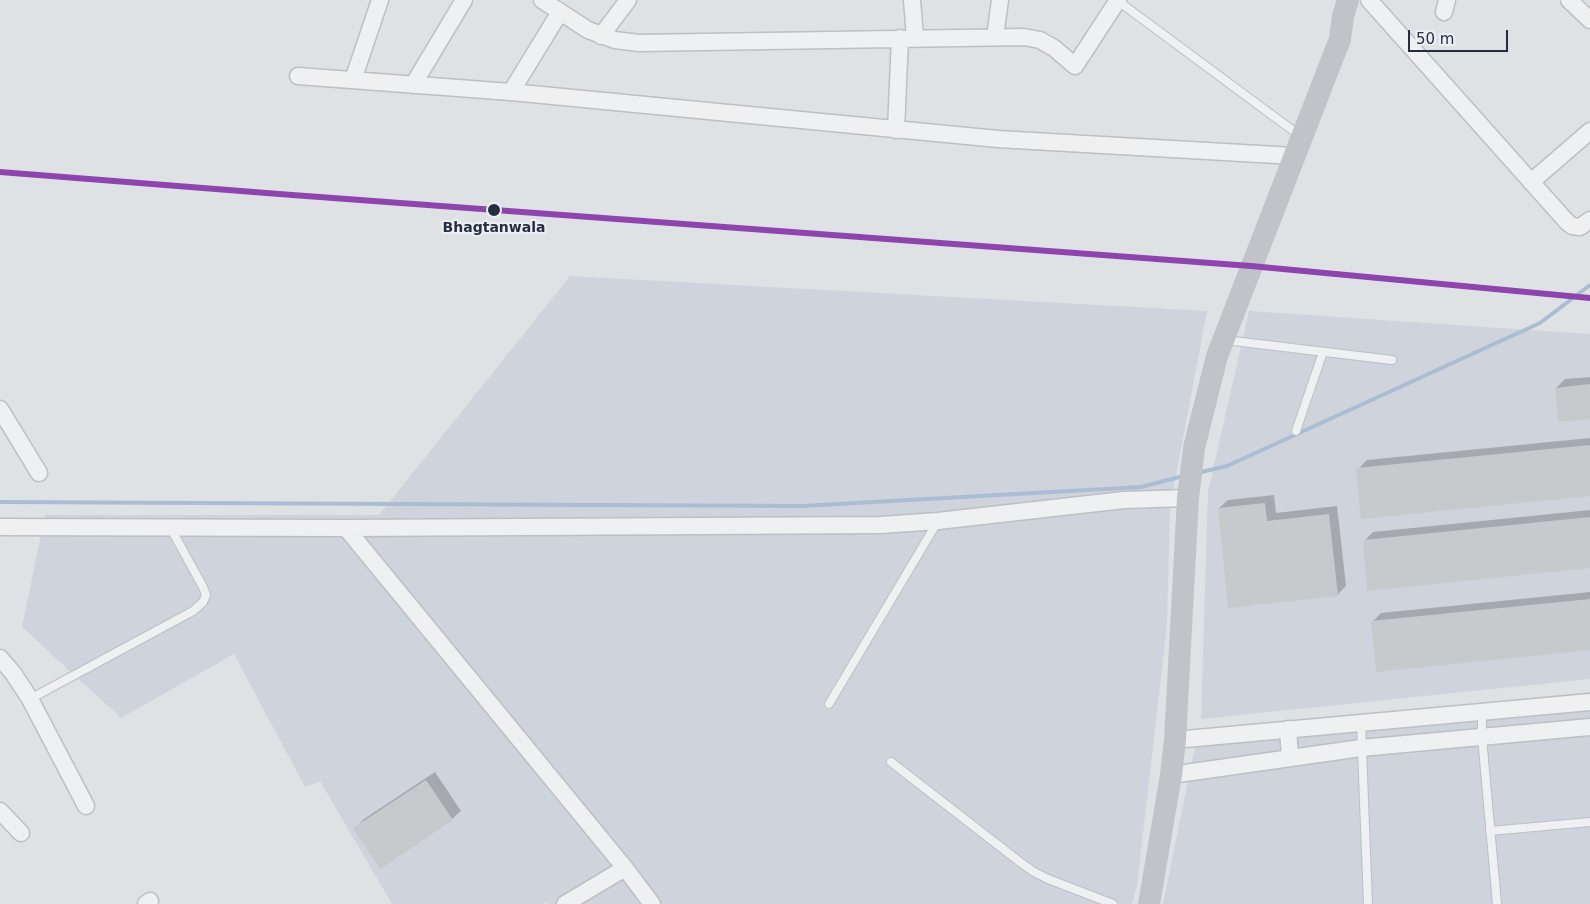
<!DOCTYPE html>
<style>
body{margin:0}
#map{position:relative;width:1590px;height:904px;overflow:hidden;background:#dfe2e5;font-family:"DejaVu Sans",sans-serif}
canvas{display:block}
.scale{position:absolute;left:1408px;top:30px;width:100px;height:22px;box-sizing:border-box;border:2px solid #242e40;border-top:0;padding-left:6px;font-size:15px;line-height:18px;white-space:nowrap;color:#242e40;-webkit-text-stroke:4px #eceff6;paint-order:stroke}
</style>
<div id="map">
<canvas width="1590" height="904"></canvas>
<div class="scale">50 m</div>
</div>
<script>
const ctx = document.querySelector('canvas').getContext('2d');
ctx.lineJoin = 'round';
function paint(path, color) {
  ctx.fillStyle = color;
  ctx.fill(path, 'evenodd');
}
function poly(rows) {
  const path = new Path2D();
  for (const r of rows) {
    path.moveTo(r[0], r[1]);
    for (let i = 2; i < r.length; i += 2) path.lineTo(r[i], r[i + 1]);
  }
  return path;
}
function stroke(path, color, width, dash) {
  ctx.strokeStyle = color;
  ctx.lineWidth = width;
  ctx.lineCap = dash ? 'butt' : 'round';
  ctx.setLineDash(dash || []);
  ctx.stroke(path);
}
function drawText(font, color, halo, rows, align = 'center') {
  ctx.font = font + ' "DejaVu Sans",sans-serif';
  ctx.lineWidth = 4;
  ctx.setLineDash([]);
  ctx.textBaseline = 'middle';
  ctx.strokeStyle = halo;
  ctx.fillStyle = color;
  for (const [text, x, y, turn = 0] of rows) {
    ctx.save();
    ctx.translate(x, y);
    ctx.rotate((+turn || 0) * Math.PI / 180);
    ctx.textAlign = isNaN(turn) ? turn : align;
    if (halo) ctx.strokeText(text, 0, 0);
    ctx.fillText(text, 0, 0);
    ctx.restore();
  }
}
paint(poly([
 [570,276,1207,311,1170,507,1167,625,1137,885,1132,904,548,904,547,902,544,904,392,904,320,781,305,787,234,654,121,718,22,627,45,515,379,515],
 [1249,311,1590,334,1590,679,1201,719,1208,492],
 [1590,692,1590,904,1163,904,1198,732]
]), '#cfd3db');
paint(poly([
 [1590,377,1590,418,1556,388,1565,379],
 [1590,438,1590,495,1358,469,1367,460],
 [1274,495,1276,513,1337,506,1346,586,1337,595,1219,508,1228,500],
 [1590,510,1590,567,1364,541,1373,532],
 [1590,592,1590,649,1372,622,1381,613],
 [435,772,461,811,452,819,355,828,364,819]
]), '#0003');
stroke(poly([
 [1197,473,1227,466,1540,323,1590,285],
 [0,502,802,506,1141,487,1183,476]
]), '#aabdd4', 4);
paint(poly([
 [1590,384,1590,419,1558,422,1555,388],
 [1590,445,1590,496,1361,519,1356,468],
 [1265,503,1267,521,1329,514,1338,596,1228,608,1218,508],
 [1590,517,1590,568,1367,591,1363,540],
 [1590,599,1590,650,1376,672,1371,621],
 [426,780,453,820,380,869,353,828]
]), '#c6cacd');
const lane = poly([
 [1118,1,1299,135],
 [1225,340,1392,360],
 [1296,431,1323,352],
 [30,699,193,611,203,602,206,595,203,587,170,527],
 [829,704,938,521],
 [1482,712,1482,737,1497,904],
 [1361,723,1368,904],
 [891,762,1020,862,1034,872,1048,879,1113,904],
 [1490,831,1590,822]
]);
const street = poly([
 [542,0,588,30,615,40,639,43,1024,37,1040,40,1054,48,1075,66,1118,0],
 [912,0,915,38],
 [1369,0,1567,222,1572,226,1580,227,1590,220],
 [1569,0,1590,20],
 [1444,12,1447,0],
 [601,36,628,0],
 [995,37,1000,0],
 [298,76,511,92,998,139,1294,156],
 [353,80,380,0],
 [413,85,464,0],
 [511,92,560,12],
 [896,130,900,38],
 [1531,182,1590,131],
 [0,409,39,473],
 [0,527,346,528,625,868,652,904],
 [346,528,881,525,938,521,1124,500,1188,498],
 [0,658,13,673,30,699,86,806],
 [1288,729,1290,758],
 [1175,740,1590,702],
 [1171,775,1361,748,1590,727],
 [0,811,21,833],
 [146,904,150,901],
 [565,904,625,868]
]);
stroke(lane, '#bcbfc3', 10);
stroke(street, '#bcbfc3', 19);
stroke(lane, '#eef0f2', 8);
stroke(street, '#eef0f2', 16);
stroke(poly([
 [1149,904,1171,775,1175,740,1188,498,1194,448,1217,356,1340,39,1343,16,1348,0]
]), '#c0c3c8', 22);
stroke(poly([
 [0,172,279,194,1251,266,1590,298]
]), '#8e44ad', 6);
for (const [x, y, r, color] of [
 [494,210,7,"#242e40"]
]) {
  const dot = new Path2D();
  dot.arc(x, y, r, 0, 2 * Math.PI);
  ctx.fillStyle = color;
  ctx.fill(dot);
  stroke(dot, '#eceff6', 2);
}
drawText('bold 14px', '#242e40', '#eceff6', [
 ["Bhagtanwala",494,228]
]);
</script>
